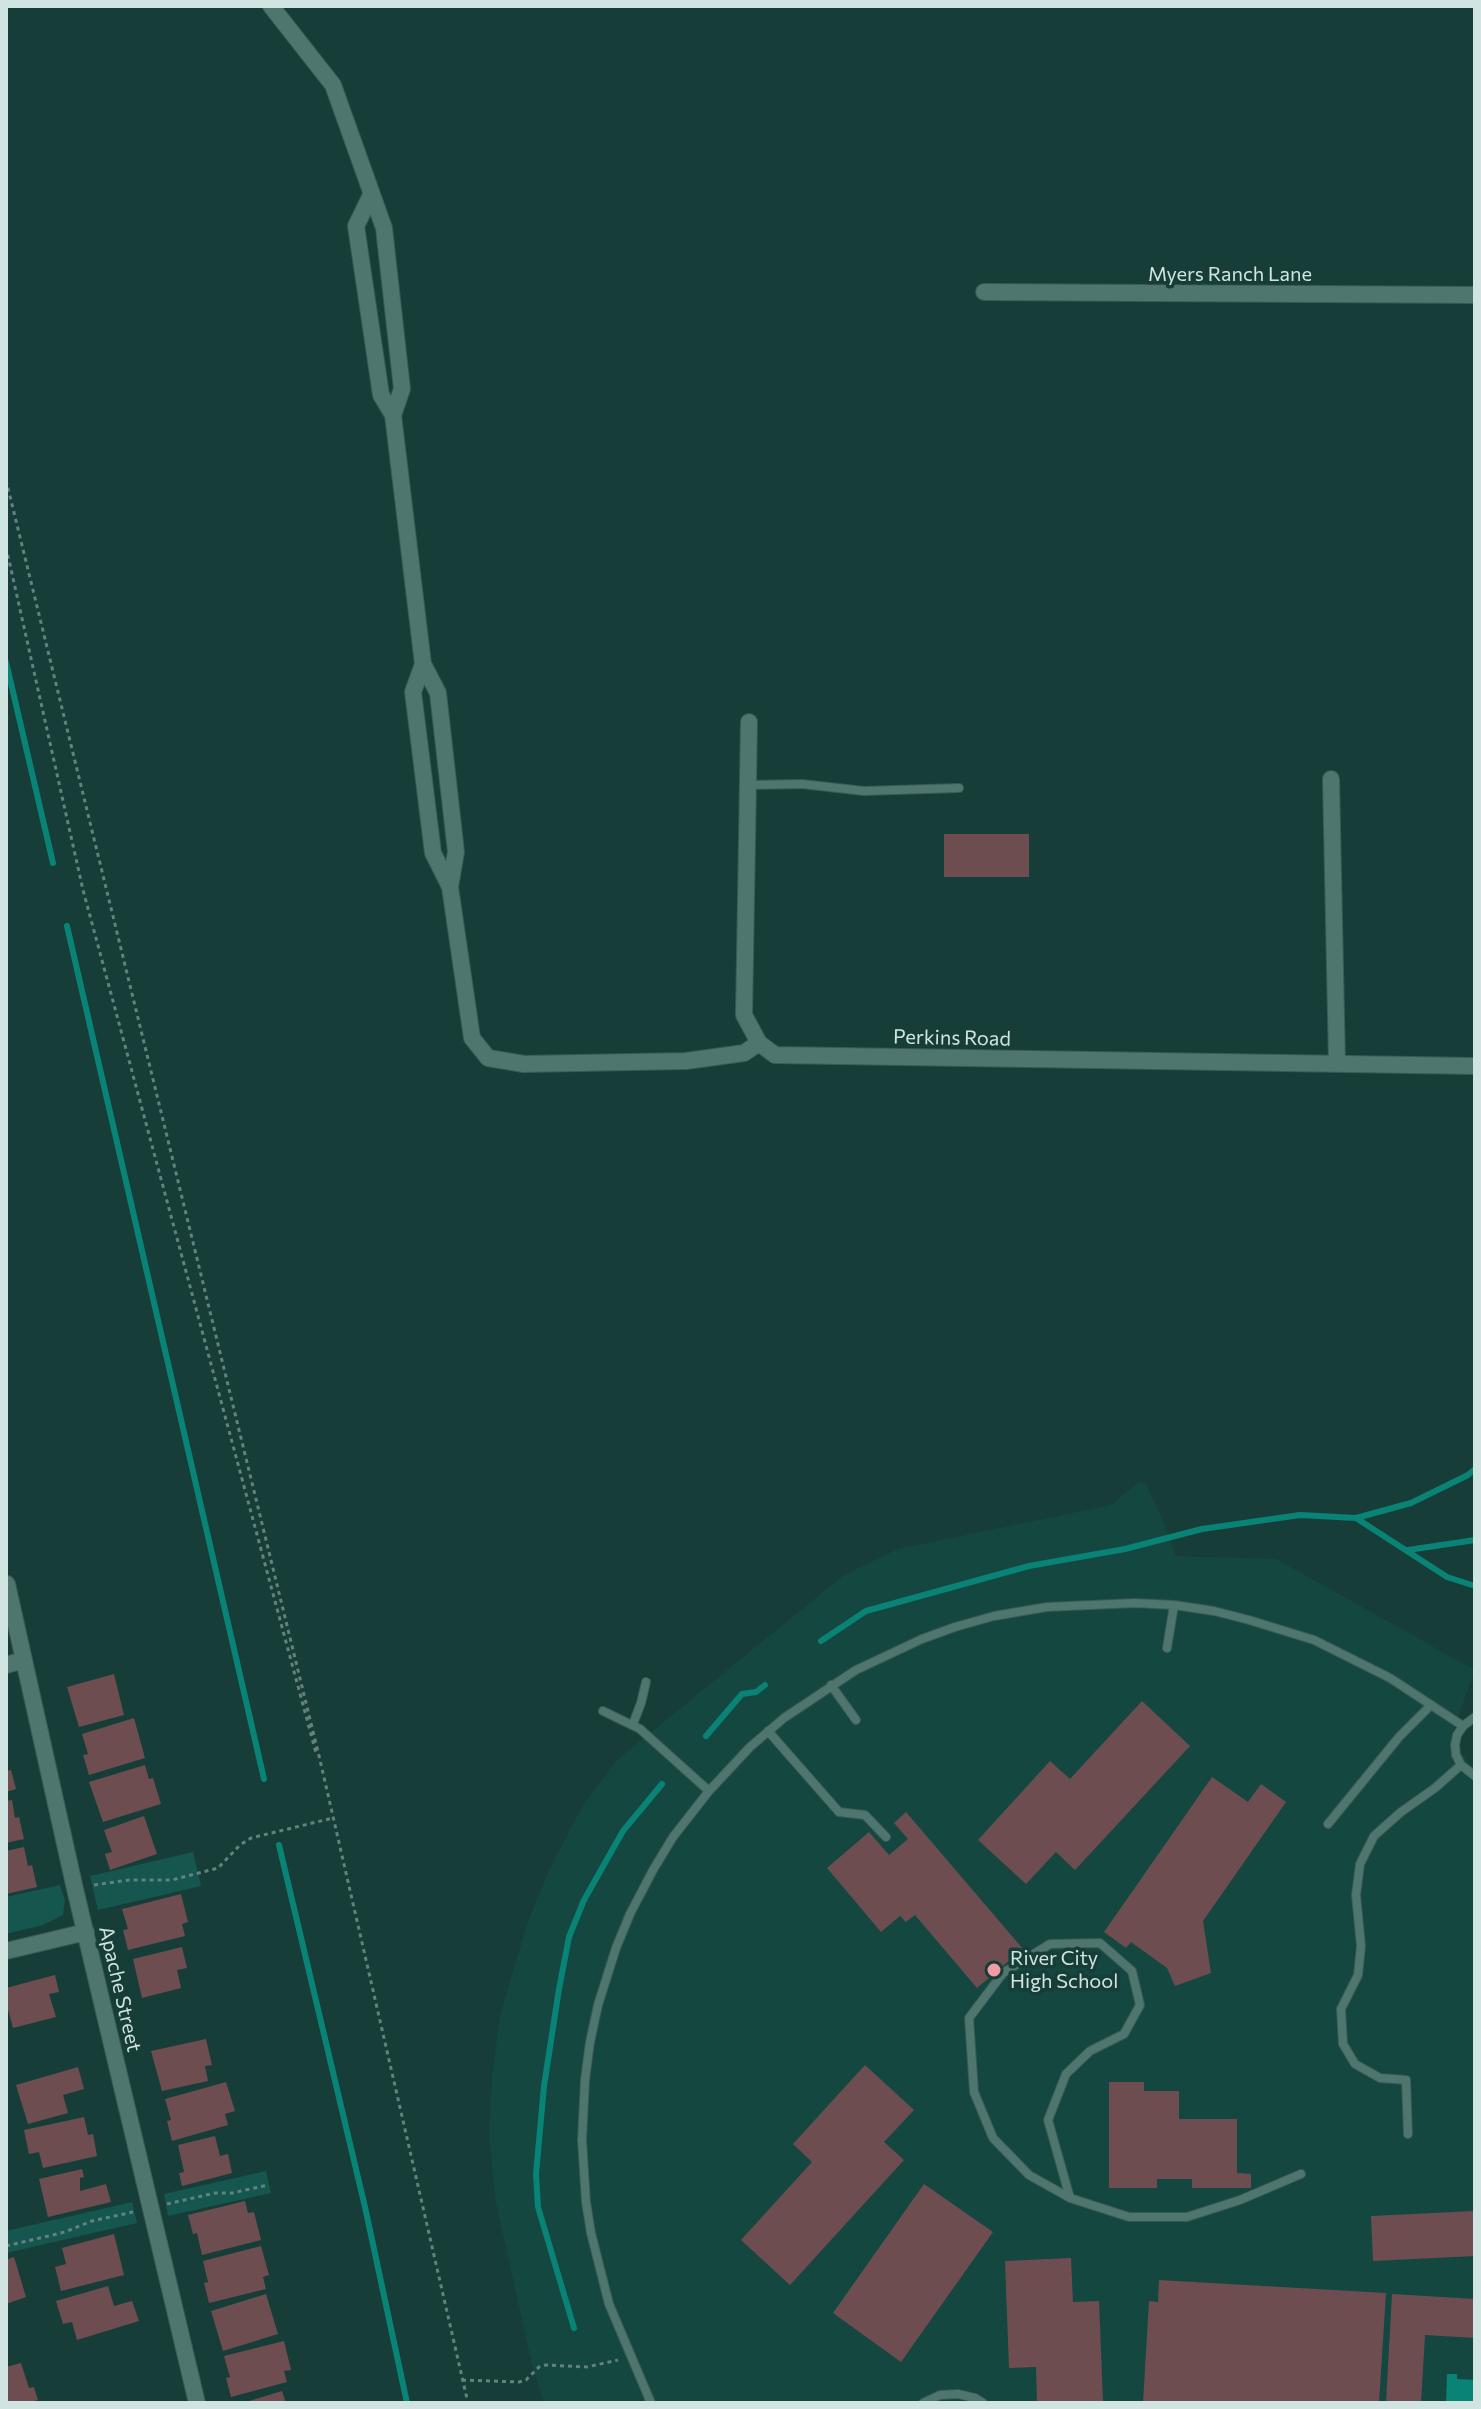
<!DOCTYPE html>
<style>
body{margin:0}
#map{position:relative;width:1481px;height:2409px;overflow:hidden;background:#173d38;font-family:Commissioner,sans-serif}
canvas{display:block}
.frame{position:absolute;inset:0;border:8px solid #d0e5e1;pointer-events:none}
</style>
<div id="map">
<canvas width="1481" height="2409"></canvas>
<div class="frame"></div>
</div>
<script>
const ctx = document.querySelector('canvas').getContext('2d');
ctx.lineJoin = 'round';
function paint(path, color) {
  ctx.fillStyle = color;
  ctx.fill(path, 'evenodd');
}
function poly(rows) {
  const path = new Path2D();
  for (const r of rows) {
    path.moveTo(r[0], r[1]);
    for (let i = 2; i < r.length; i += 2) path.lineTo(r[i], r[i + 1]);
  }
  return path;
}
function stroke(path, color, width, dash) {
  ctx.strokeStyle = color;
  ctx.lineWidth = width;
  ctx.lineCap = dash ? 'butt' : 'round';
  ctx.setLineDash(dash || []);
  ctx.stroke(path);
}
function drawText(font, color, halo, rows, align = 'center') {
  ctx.font = font + ' Commissioner,sans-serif';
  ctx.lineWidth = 7;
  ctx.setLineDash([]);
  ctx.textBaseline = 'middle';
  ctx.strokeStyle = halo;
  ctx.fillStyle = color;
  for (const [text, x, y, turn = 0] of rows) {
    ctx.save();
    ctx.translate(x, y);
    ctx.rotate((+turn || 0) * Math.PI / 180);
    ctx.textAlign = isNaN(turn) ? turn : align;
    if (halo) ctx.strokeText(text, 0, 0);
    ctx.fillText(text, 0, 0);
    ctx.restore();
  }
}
paint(poly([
 [1139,1482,1146,1484,1164,1523,1176,1556,1276,1559,1475,1670,1450,1739,1475,1769,1475,2403,544,2403,532,2365,495,2198,489,2131,492,2076,500,2016,527,1924,551,1866,582,1807,617,1760,844,1575,898,1549,1111,1505]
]), '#144740');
paint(poly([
 [193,1852,201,1886,98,1910,90,1876],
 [60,1885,65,1900,63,1915,43,1925,6,1934,6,1897],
 [266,2171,271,2193,168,2216,164,2194],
 [132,2202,137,2223,6,2253,6,2231]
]), '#15564e');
paint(poly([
 [1447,2374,1457,2374,1457,2379,1475,2380,1475,2403,1446,2403]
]), '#088376');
stroke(poly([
 [6,662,53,863],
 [67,926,264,1779],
 [1356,1518,1447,1577,1475,1586],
 [1408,1550,1475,1540],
 [821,1641,866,1611,1029,1566,1125,1549,1202,1529,1300,1515,1356,1518,1411,1503,1468,1475,1475,1469],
 [706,1736,742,1694,756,1692,765,1685],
 [279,1845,365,2207,407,2403],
 [574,2328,538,2207,536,2174,544,2086,559,1989,569,1937,584,1900,623,1831,662,1784]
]), '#088376', 6);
paint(poly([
 [944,834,1029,834,1029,877,944,877],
 [114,1674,124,1715,79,1727,67,1687],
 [1142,1701,1190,1746,1075,1870,1056,1852,1026,1884,978,1840,1050,1761,1070,1779],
 [134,1718,145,1758,89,1775,83,1755,88,1754,82,1734],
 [145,1765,149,1779,153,1778,161,1804,103,1822,89,1782],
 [11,1770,16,1789,6,1792,6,1771],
 [1212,1777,1248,1802,1261,1784,1286,1802,1203,1921,1211,1973,1175,1986,1167,1968,1131,1942,1126,1948,1104,1932],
 [12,1800,15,1818,19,1817,24,1839,6,1843,6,1801],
 [906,1812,1023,1949,977,1988,915,1915,906,1922,900,1916,881,1932,827,1868,869,1832,889,1855,908,1839,894,1823],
 [144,1816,157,1854,110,1870,105,1854,112,1852,104,1830],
 [24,1847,28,1866,32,1865,37,1887,6,1894,6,1851],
 [181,1894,188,1922,182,1924,185,1936,128,1950,123,1930,128,1929,122,1909],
 [182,1947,187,1968,177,1970,181,1988,142,1998,133,1959],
 [55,1975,59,1992,49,1994,56,2017,13,2028,6,2002,6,1988],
 [206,2039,212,2065,205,2066,208,2081,162,2091,151,2051],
 [865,2065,914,2110,884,2142,904,2160,790,2285,741,2240,812,2162,793,2144],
 [78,2067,84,2089,63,2095,68,2113,28,2124,16,2085],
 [226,2082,235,2111,225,2114,228,2125,172,2141,167,2121,171,2120,165,2099],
 [1109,2082,1144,2082,1144,2091,1179,2091,1179,2119,1237,2119,1237,2173,1251,2174,1251,2188,1192,2188,1192,2179,1157,2179,1157,2188,1109,2188],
 [84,2117,88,2135,93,2134,97,2156,43,2168,39,2152,29,2154,24,2130],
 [215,2136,220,2156,228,2154,232,2173,182,2186,179,2173,184,2172,178,2145],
 [82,2169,84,2177,80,2178,80,2191,106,2184,111,2202,48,2217,39,2179],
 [924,2184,993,2232,901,2362,833,2313],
 [245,2201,248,2213,254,2212,261,2240,202,2255,197,2233,193,2234,188,2215],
 [1475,2211,1475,2256,1373,2261,1371,2216],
 [114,2234,124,2275,61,2291,55,2267,66,2264,62,2248],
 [261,2246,269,2275,263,2277,266,2289,209,2303,204,2283,208,2282,203,2261],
 [14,2257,26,2297,6,2304,6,2260],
 [1071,2258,1073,2302,1099,2301,1103,2403,1037,2403,1036,2367,1009,2368,1005,2261],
 [1159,2280,1386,2293,1379,2403,1143,2403,1149,2301,1158,2302],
 [108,2286,114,2306,132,2301,139,2321,77,2340,72,2322,63,2324,56,2301],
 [266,2294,278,2334,223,2351,211,2311],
 [1392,2294,1475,2299,1475,2338,1425,2335,1421,2403,1386,2403],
 [284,2341,291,2370,284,2371,287,2382,231,2397,226,2378,230,2377,224,2356],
 [21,2363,29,2388,34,2387,38,2400,26,2403,6,2403,6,2367],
 [282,2391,286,2403,246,2403,246,2402]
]), '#6e4d50');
const lane = poly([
 [749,785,802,784,864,791,959,788],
 [1167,1648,1174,1605],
 [831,1685,856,1720],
 [603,1711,640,1729,709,1791],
 [1475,1717,1463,1726,1457,1735,1455,1745,1456,1755,1461,1765,1475,1776],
 [633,1724,641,1703,646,1682],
 [768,1731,839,1812,865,1815,886,1837],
 [1328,1824,1399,1737,1431,1705],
 [1408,2134,1406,2080,1380,2078,1355,2064,1343,2044,1341,2009,1358,1975,1361,1946,1356,1895,1360,1864,1374,1836,1401,1812,1435,1788,1461,1765],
 [1070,2198,1048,2120,1066,2074,1090,2051,1124,2034,1140,2005,1132,1971,1100,1943,1050,1944,1003,1973,969,2018,974,2092,993,2138,1029,2175,1070,2198,1129,2217,1187,2217,1240,2200,1301,2174],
 [651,2403,609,2304,591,2233,586,2202,582,2140,585,2080,590,2042,598,2005,616,1948,630,1914,653,1870,673,1837,709,1791,750,1747,784,1718,856,1670,922,1639,955,1627,994,1616,1047,1607,1135,1603,1174,1605,1214,1611,1249,1620,1314,1640,1390,1678,1463,1726],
 [923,2403,940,2395,958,2394,975,2398,983,2403]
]);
const street = poly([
 [271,6,333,85,384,228,402,389,393,415],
 [371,195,356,226,381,395,393,415,423,664,438,693,456,852,450,887,472,1038,488,1058,524,1064,686,1061,744,1053,759,1043],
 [984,292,1475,295],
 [423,664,413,692,433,853,450,887],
 [749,722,744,1015,759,1043,775,1055,1475,1066],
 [1331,779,1337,1063],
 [7,1584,75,1889,197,2403],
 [6,1665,24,1660],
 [6,1951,86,1932]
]);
stroke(lane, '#3a5a55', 10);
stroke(street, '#3a5a55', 18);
stroke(poly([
 [6,480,320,1760,468,2403],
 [6,547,83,890,316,1753],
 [94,1885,129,1880,172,1880,218,1868,240,1845,251,1838,333,1818],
 [167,2204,215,2193,232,2193,268,2185],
 [6,2246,65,2232,92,2221,133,2212],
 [462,2380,519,2382,526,2380,539,2367,546,2365,587,2367,618,2360]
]), '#63827d', 3, [4, 4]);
stroke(lane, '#4e756e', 8);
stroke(street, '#4e756e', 16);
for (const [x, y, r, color] of [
 [994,1970,8,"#f49aa4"]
]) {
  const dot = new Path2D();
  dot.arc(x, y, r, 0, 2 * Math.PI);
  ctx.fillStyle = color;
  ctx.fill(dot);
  stroke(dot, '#173d38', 3);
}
drawText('20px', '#d0e5e1', '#173d38', [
 ["Myers Ranch Lane",1230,274],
 ["Perkins Road",952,1038,1],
 ["Apache Street",120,1989,77]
]);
drawText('20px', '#d0e5e1', '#173d38', [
 ["River City",1010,1958],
 ["High School",1010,1981]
], 'left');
</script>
